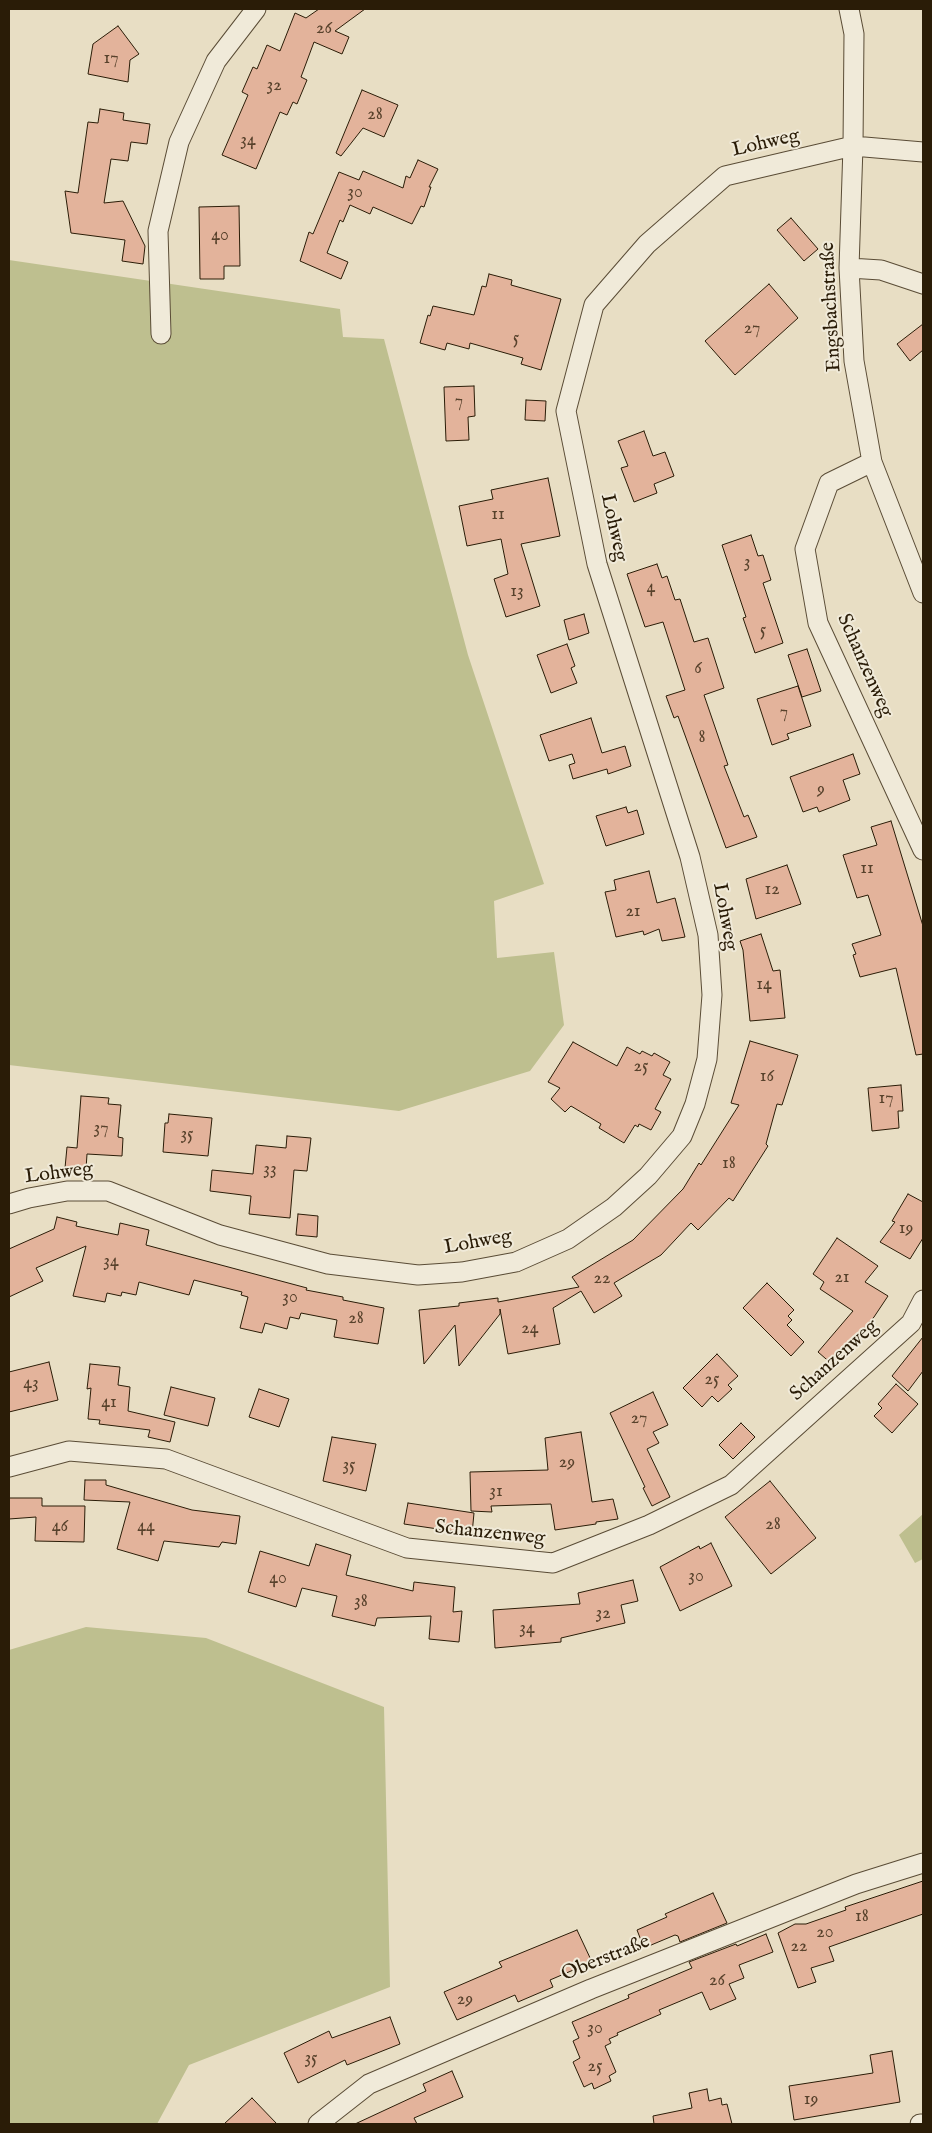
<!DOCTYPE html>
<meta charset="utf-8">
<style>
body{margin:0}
#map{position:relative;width:932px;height:2133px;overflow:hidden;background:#e8dec4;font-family:"IM FELL English",serif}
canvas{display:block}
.frame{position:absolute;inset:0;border:10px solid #2a1c07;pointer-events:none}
</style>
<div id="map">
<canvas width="932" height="2133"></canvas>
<div class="frame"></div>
</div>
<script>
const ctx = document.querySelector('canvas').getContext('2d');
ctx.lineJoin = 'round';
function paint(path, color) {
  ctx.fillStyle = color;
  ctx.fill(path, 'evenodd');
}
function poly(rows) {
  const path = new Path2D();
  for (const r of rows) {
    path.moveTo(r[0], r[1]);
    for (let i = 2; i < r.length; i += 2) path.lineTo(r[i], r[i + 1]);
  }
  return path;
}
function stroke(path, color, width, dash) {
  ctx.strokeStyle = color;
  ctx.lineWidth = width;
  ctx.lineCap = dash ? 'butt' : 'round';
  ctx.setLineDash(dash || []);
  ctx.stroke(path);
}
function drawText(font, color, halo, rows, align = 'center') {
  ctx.font = font + ' "IM FELL English",serif';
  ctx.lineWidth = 4;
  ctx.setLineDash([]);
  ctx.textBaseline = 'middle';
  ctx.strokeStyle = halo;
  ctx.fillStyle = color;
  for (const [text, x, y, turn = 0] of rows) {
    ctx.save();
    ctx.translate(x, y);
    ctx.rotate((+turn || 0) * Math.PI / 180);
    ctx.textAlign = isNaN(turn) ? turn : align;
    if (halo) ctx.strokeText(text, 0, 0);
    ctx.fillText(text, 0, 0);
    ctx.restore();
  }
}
paint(poly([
 [9,260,340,309,343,337,384,339,468,655,544,884,494,901,497,958,554,952,564,1025,530,1071,399,1111,9,1065],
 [923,1514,923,1559,915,1563,899,1535],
 [86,1627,206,1638,384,1707,390,1987,189,2065,157,2124,9,2124,9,1650]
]), '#bebf8f');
const building = poly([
 [319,9,365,9,335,31,349,37,342,54,314,42,301,77,307,80,297,104,293,102,287,115,280,112,256,169,222,155,248,95,242,92,253,67,257,69,267,45,280,51,295,13,306,18,319,9],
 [118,26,139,54,130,60,128,82,88,74,93,44,118,26],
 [362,90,398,105,384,137,363,128,341,156,336,153,362,90],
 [100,109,124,113,123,120,150,124,147,144,131,142,128,161,111,159,104,203,123,201,145,246,143,264,122,261,125,240,71,233,65,191,78,193,88,122,98,123,100,109],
 [418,160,438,169,429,187,431,187,424,207,421,206,412,224,373,207,370,214,350,205,343,222,340,220,327,253,348,262,341,279,300,261,309,232,313,234,339,172,359,180,363,171,403,188,406,176,410,178,418,160],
 [239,206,240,266,224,266,224,279,200,279,199,207,239,206],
 [791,218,818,249,804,261,777,230,791,218],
 [489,274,512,280,511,285,561,299,541,370,521,364,523,358,470,343,469,349,447,343,445,350,420,343,428,315,430,316,433,306,474,315,482,286,486,287,489,274],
 [769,284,798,318,735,375,705,341,769,284],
 [923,324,923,350,910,361,897,344,923,324],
 [474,386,475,416,468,417,469,440,446,441,444,387,474,386],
 [526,400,546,401,545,421,525,420,526,400],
 [644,431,653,456,665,452,674,476,654,484,657,493,634,502,621,468,628,466,618,441,644,431],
 [548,478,560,536,521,544,540,606,506,617,494,579,508,574,501,539,467,546,459,506,493,499,491,490,548,478],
 [751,535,758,556,763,555,771,580,763,583,783,643,755,653,743,618,746,617,722,545,751,535],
 [657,564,662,578,667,576,675,600,680,599,694,642,708,638,724,688,704,695,728,765,724,766,744,817,748,815,757,837,726,848,678,716,674,718,666,696,685,690,663,622,645,627,627,574,657,564],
 [584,614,589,633,569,640,564,620,584,614],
 [567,644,575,666,571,668,577,683,551,693,537,655,567,644],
 [807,649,821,691,802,697,788,655,807,649],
 [798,686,811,726,787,734,789,739,772,745,757,699,798,686],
 [591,718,602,753,625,746,631,766,608,774,607,769,573,779,569,765,575,763,572,754,549,761,540,735,591,718],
 [853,754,860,774,843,780,850,800,819,812,817,807,803,812,790,777,853,754],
 [626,807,628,813,637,810,644,834,606,846,596,816,626,807],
 [891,821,923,926,923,1054,916,1055,896,968,860,977,853,955,856,954,852,944,881,935,868,895,857,898,843,855,877,845,871,827,891,821],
 [787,865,801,904,756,919,746,879,787,865],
 [649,871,657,903,675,898,685,937,662,941,659,929,644,935,643,931,616,937,605,892,616,890,614,880,649,871],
 [761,934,773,971,780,970,785,1018,750,1021,743,950,740,941,761,934],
 [750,1041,798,1055,782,1105,777,1104,766,1144,768,1146,733,1201,729,1198,698,1230,691,1223,661,1255,614,1283,622,1296,594,1313,581,1291,553,1308,560,1344,508,1354,500,1309,500,1314,459,1366,455,1325,424,1364,419,1310,459,1306,459,1303,498,1298,498,1302,579,1287,572,1277,633,1240,683,1189,699,1163,701,1165,739,1105,731,1103,750,1041],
 [573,1042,617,1066,627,1047,640,1054,642,1051,652,1056,654,1053,670,1062,663,1075,671,1079,655,1109,661,1112,651,1130,639,1124,638,1127,635,1125,624,1143,599,1128,601,1124,571,1106,565,1112,551,1099,560,1088,548,1082,573,1042],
 [901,1085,903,1111,898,1111,899,1128,872,1131,868,1088,901,1085],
 [81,1096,109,1098,108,1104,121,1105,118,1137,123,1138,122,1156,87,1154,86,1169,65,1168,67,1147,77,1148,81,1096],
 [169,1114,212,1118,208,1156,163,1152,165,1123,168,1123,169,1114],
 [287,1136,311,1138,307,1171,294,1170,290,1218,249,1214,251,1196,210,1191,212,1170,253,1174,256,1145,286,1148,287,1136],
 [908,1194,923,1202,923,1238,910,1259,880,1242,895,1222,892,1221,908,1194],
 [298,1214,318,1216,317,1237,296,1235,298,1214],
 [57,1217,77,1222,76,1226,118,1235,120,1223,149,1230,146,1245,307,1288,306,1290,343,1297,343,1300,384,1308,378,1344,334,1337,337,1320,301,1313,299,1319,290,1317,287,1329,265,1323,262,1333,240,1328,248,1297,241,1295,242,1292,194,1280,189,1295,139,1282,136,1295,122,1292,121,1296,107,1293,105,1302,73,1296,86,1246,36,1268,43,1281,9,1297,9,1249,54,1229,57,1217],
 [837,1238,878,1266,865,1282,888,1296,874,1317,833,1365,818,1352,853,1311,820,1289,824,1282,813,1274,837,1238],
 [767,1283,794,1310,788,1316,792,1320,787,1325,804,1342,791,1356,743,1308,767,1283],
 [923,1337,923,1371,908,1391,892,1376,923,1337],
 [717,1354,738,1376,728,1385,732,1389,718,1402,712,1396,702,1407,683,1388,717,1354],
 [49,1362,58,1400,9,1412,9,1372,49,1362],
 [90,1364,120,1367,118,1385,130,1387,128,1411,175,1422,170,1442,148,1437,150,1430,99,1424,100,1420,88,1419,91,1388,87,1389,90,1364],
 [896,1384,918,1404,892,1433,874,1416,882,1408,878,1404,896,1384],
 [171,1387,215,1398,208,1426,164,1415,171,1387],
 [259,1389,289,1399,279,1427,249,1417,259,1389],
 [653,1392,668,1425,653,1432,659,1443,647,1449,670,1497,652,1506,643,1488,645,1487,610,1413,653,1392],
 [741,1423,755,1437,733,1459,719,1445,741,1423],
 [581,1432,592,1502,613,1499,618,1519,596,1522,596,1524,555,1530,551,1504,491,1506,492,1512,471,1511,470,1472,548,1470,545,1438,581,1432],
 [332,1437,376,1444,366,1491,323,1481,332,1437],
 [85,1480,106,1480,106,1485,192,1510,240,1516,236,1544,222,1542,219,1547,164,1541,158,1561,117,1549,130,1502,84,1500,85,1480],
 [770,1481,816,1538,771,1574,725,1517,770,1481],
 [9,1498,42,1498,42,1506,85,1506,84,1542,35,1541,36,1517,9,1519,9,1498],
 [408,1503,474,1513,472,1534,404,1524,408,1503],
 [711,1543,732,1586,680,1611,660,1567,699,1546,700,1549,711,1543],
 [316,1544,351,1555,346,1575,413,1591,414,1582,455,1587,453,1612,462,1611,459,1642,429,1639,431,1616,377,1618,375,1626,332,1616,337,1596,302,1588,296,1607,248,1592,260,1551,309,1566,316,1544],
 [633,1580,638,1601,621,1605,625,1623,561,1638,561,1642,495,1648,493,1610,580,1604,578,1593,633,1580],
 [923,1881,923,1914,829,1947,834,1961,811,1968,816,1982,798,1988,778,1933,795,1924,806,1924,846,1910,845,1907,923,1881],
 [713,1893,727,1923,680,1942,678,1936,675,1935,644,1948,637,1930,667,1917,665,1914,713,1893],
 [577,1930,592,1962,550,1980,553,1987,518,2002,515,1995,457,2020,444,1992,502,1967,499,1962,577,1930],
 [766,1934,773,1952,739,1965,744,1978,729,1984,736,1999,710,2010,702,1992,659,2010,661,2014,617,2033,618,2035,609,2039,611,2043,605,2046,616,2072,609,2076,611,2081,594,2089,592,2083,584,2087,573,2062,580,2058,573,2041,579,2038,572,2022,629,1998,628,1995,692,1968,689,1962,736,1944,737,1946,766,1934],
 [390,2017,400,2044,347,2065,345,2060,298,2083,284,2053,329,2031,332,2038,390,2017],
 [892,2051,900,2102,794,2120,789,2086,873,2073,870,2055,892,2051],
 [452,2071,463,2097,414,2118,417,2124,355,2124,426,2091,423,2084,452,2071],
 [707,2089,709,2101,721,2098,722,2105,727,2104,732,2124,654,2124,653,2116,692,2108,689,2093,707,2089],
 [252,2098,277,2124,224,2124,252,2098]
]);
paint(building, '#e3b39b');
stroke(building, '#2a1c07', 1);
const street = poly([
 [849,9,854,34,853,146,849,268,854,361,872,462,923,593],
 [849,268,881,270,923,284],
 [161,334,158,231,179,142,216,61,256,9],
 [872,462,829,483,805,549,818,623,923,850],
 [9,1204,29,1198,67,1191,108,1191,220,1235,328,1264,418,1275,462,1272,516,1262,568,1239,614,1207,648,1176,682,1136,695,1104,707,1059,712,995,708,935,690,857,597,564,566,411,594,305,647,244,725,176,853,146,923,152],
 [9,1467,69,1451,166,1459,407,1548,553,1563,649,1525,731,1485,911,1323,923,1300],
 [318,2124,369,2084,591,1989,856,1884,923,1863],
 [920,2124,923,2124]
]);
stroke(street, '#5a4c36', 21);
stroke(street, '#f0ead9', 19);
drawText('18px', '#58422c', null, [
 ["26",324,29],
 ["17",111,59],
 ["32",274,86],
 ["28",375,115],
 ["34",248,141],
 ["30",355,193],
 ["40",220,236],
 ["27",752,329],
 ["5",516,339],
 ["7",459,402],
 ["11",498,515],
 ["3",747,563],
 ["4",651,588],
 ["13",517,592],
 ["5",763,631],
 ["6",698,669],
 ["7",784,713],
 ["8",702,738],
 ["9",821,790],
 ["11",867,869],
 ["12",772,890],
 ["21",633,912],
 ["14",764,985],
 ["25",641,1067],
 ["16",767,1077],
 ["17",886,1099],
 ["37",101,1129],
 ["35",187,1135],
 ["18",729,1164],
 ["33",270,1170],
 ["19",906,1229],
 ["34",111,1262],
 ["21",842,1278],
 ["22",602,1279],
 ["30",290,1298],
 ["28",356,1319],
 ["24",530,1329],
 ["25",712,1380],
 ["43",31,1384],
 ["41",109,1403],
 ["27",639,1419],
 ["29",567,1463],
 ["35",349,1466],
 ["31",496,1492],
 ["28",773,1525],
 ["46",60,1527],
 ["44",146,1527],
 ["30",696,1577],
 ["40",278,1579],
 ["38",361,1602],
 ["32",603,1614],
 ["34",527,1629],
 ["18",862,1917],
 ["20",825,1933],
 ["22",799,1947],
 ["26",717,1981],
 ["29",465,2000],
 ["30",595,2029],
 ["35",311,2059],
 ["25",595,2067],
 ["19",811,2100]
]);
drawText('20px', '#2a1c07', '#f0ead9', [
 ["Lohweg",766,144,-13],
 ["Engsbachstraße",832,307,-93],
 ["Lohweg",613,528,78],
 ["Schanzenweg",864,666,66],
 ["Lohweg",724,917,80],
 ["Lohweg",59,1174,-7],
 ["Lohweg",478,1243,-10],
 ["Schanzenweg",835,1361,-42],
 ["Schanzenweg",490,1534,6],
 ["Oberstraße",606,1959,-22]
]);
</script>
